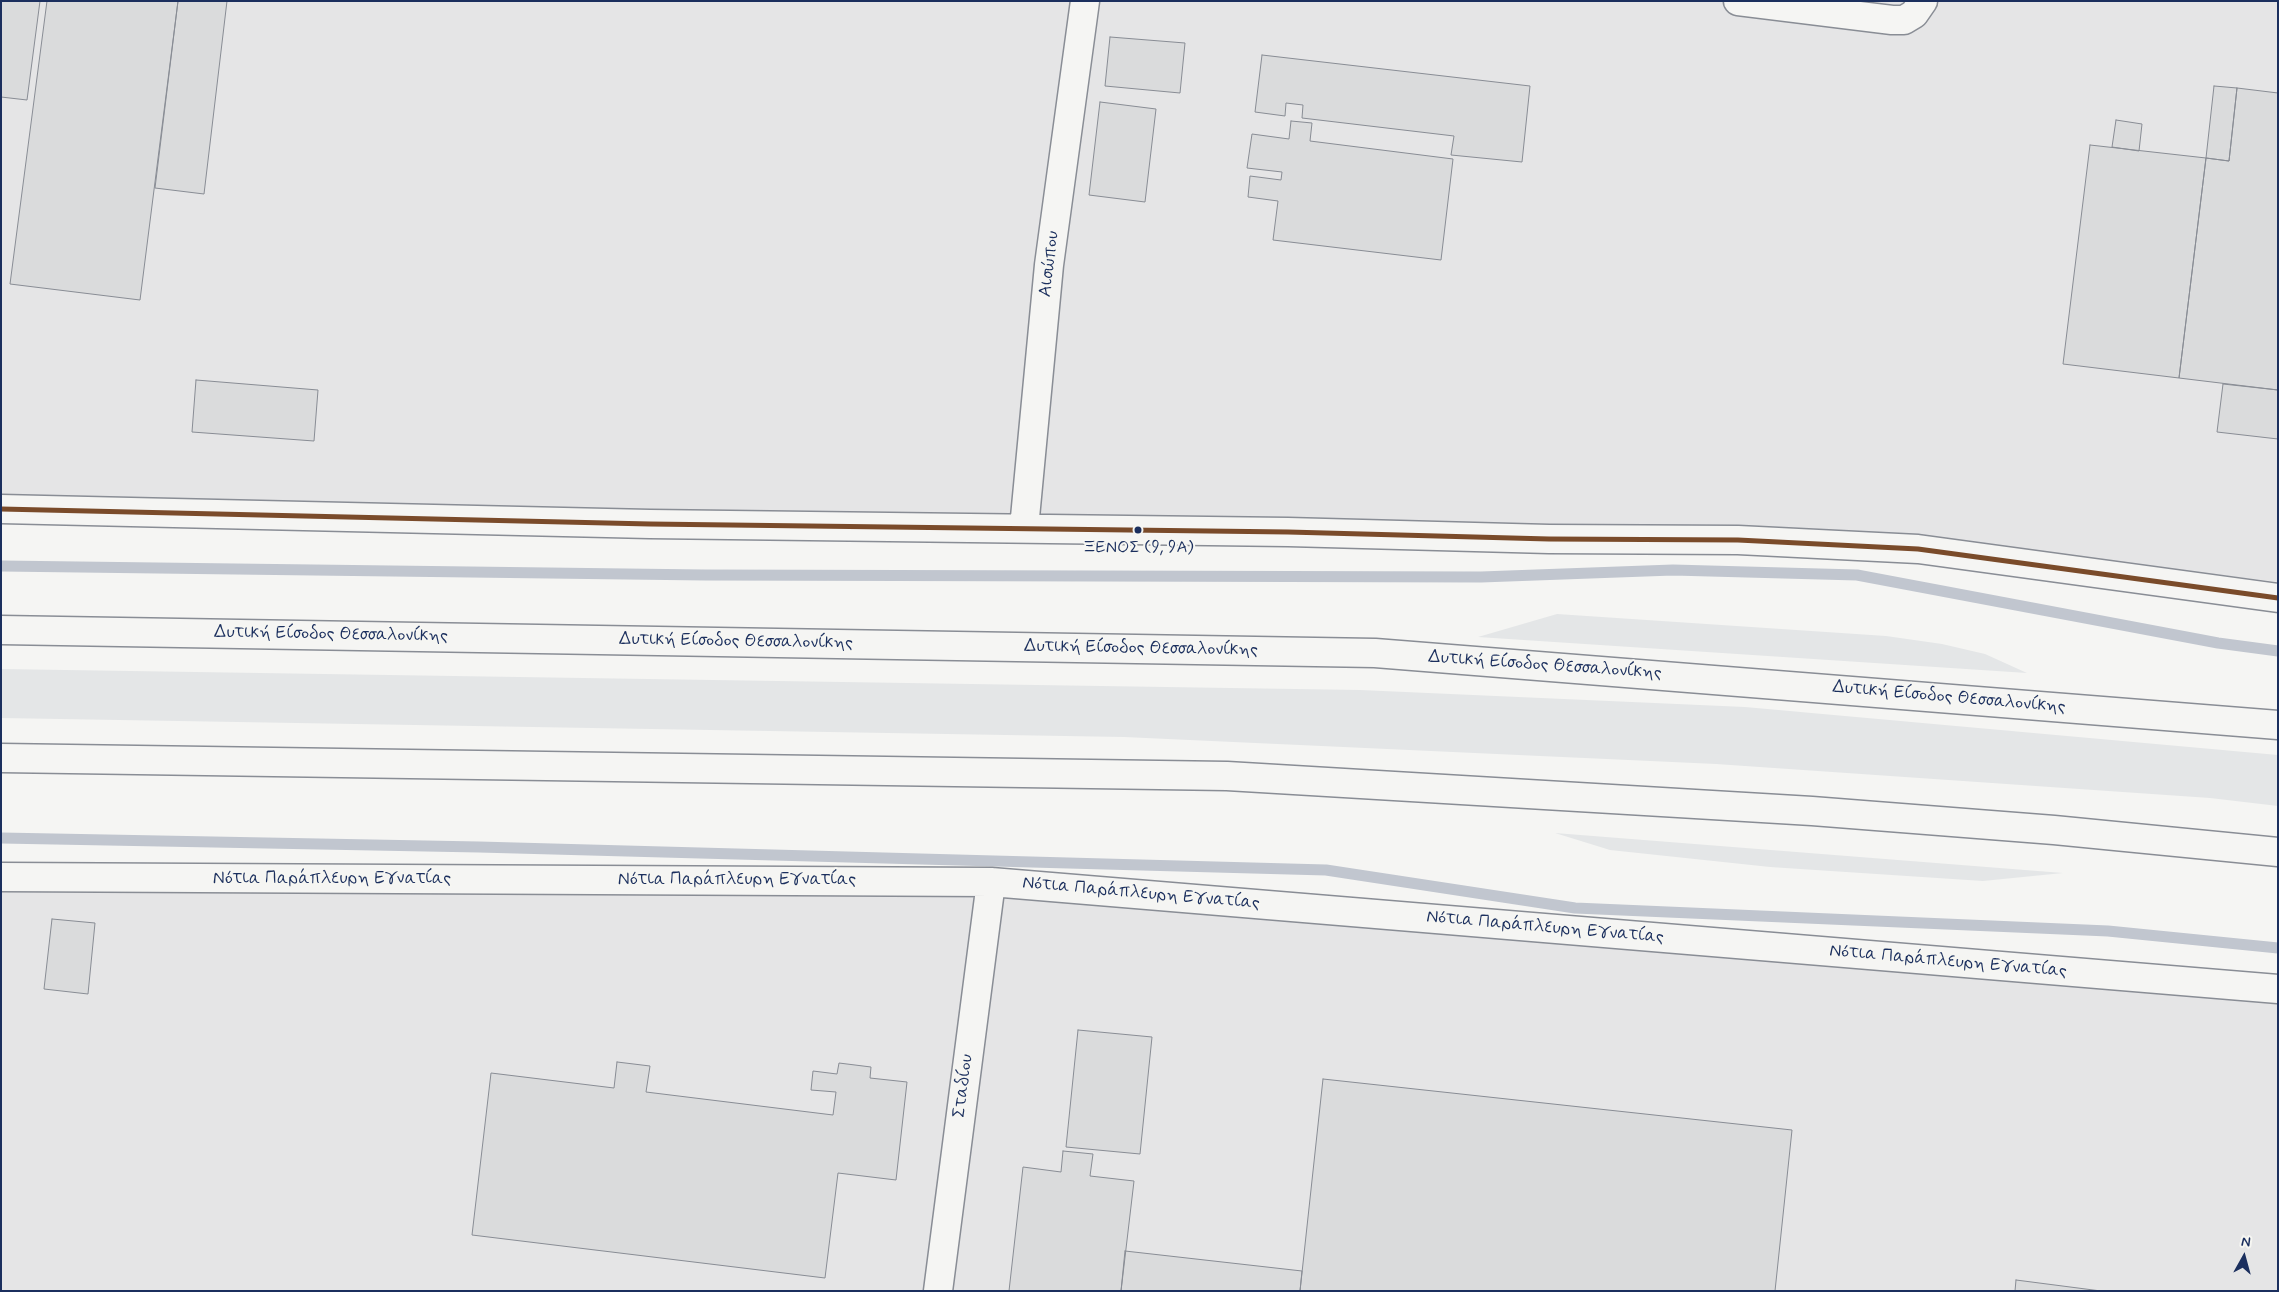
<!DOCTYPE html>
<meta charset="utf-8">
<style>
body{margin:0}
#map{position:relative;width:2279px;height:1292px;overflow:hidden;background:#f5f5f3;font-family:Mynerve,sans-serif}
canvas{display:block}
.frame{position:absolute;inset:0;border:2px solid #1b2f5e;pointer-events:none}
.north{position:absolute;left:2219px;top:1232px;width:50px;height:50px;-webkit-text-stroke:4px #f6f6f2;paint-order:stroke;rotate:7deg;font-size:14px;font-weight:700;line-height:20px;text-align:center;color:#1b2f5e}
.north::after{content:'';display:block;margin:auto;width:18px;height:22px;background:#1b2f5e;clip-path:polygon(50% 0,100% 100%,50% 72%,0 100%)}
</style>
<div id="map">
<canvas width="2279" height="1292"></canvas>
<div class="frame"></div>
<div class="north">N</div>
</div>
<script>
const ctx = document.querySelector('canvas').getContext('2d');
ctx.lineJoin = 'round';
function paint(path, color) {
  ctx.fillStyle = color;
  ctx.fill(path, 'evenodd');
}
function poly(rows) {
  const path = new Path2D();
  for (const r of rows) {
    path.moveTo(r[0], r[1]);
    for (let i = 2; i < r.length; i += 2) path.lineTo(r[i], r[i + 1]);
  }
  return path;
}
function stroke(path, color, width, dash) {
  ctx.strokeStyle = color;
  ctx.lineWidth = width;
  ctx.lineCap = dash ? 'butt' : 'round';
  ctx.setLineDash(dash || []);
  ctx.stroke(path);
}
function drawText(font, color, halo, rows, align = 'center') {
  ctx.font = font + ' Mynerve,sans-serif';
  ctx.lineWidth = 4;
  ctx.setLineDash([]);
  ctx.textBaseline = 'middle';
  ctx.strokeStyle = halo;
  ctx.fillStyle = color;
  for (const [text, x, y, turn = 0] of rows) {
    ctx.save();
    ctx.translate(x, y);
    ctx.rotate((+turn || 0) * Math.PI / 180);
    ctx.textAlign = isNaN(turn) ? turn : align;
    if (halo) ctx.strokeText(text, 0, 0);
    ctx.fillText(text, 0, 0);
    ctx.restore();
  }
}
paint(poly([
 [1,1,2278,1,2278,582,1922,539,1,502],
 [1,877,991,882,2278,989,2278,1291,1,1291]
]), '#e5e5e6');
paint(poly([
 [1557,614,1886,636,1942,644,1985,654,2027,673,1478,637],
 [1,669,1360,690,1745,707,2278,755,2278,806,2210,798,1716,764,1124,737,1,718],
 [1555,833,2063,873,1983,881,1770,867,1610,850]
]), '#e4e6e7');
stroke(poly([
 [1,566,705,575,1481,577,1673,570,1857,575,2218,643,2278,651],
 [1,838,479,847,1326,870,1575,908,2108,931,2278,948]
]), '#c1c6cf', 11);
const building = poly([
 [1,1,40,1,27,100,1,97,1,1],
 [47,1,178,1,140,300,10,284,47,1],
 [178,1,227,1,204,194,155,188,178,1],
 [1110,37,1185,43,1180,93,1105,86,1110,37],
 [1262,55,1530,86,1522,162,1451,155,1454,136,1302,118,1303,105,1286,103,1285,116,1255,112,1262,55],
 [2214,86,2237,88,2229,161,2206,158,2214,86],
 [2237,88,2278,93,2278,390,2179,378,2206,158,2229,161,2237,88],
 [1100,102,1156,109,1145,202,1089,195,1100,102],
 [2116,120,2142,124,2139,151,2112,147,2116,120],
 [1291,121,1312,123,1310,141,1453,159,1441,260,1273,240,1278,201,1248,197,1250,176,1281,180,1282,172,1247,168,1252,134,1289,139,1291,121],
 [2090,145,2206,158,2179,378,2063,364,2090,145],
 [196,380,318,390,314,441,192,432,196,380],
 [2223,384,2278,390,2278,439,2217,432,2223,384],
 [52,919,95,923,88,994,44,989,52,919],
 [1078,1030,1152,1037,1140,1154,1066,1147,1078,1030],
 [617,1062,650,1066,646,1092,833,1115,836,1092,811,1090,813,1071,837,1074,839,1063,871,1067,870,1078,907,1082,896,1180,838,1173,825,1278,472,1235,491,1073,614,1088,617,1062],
 [1323,1079,1792,1130,1775,1291,1300,1291,1323,1079],
 [1063,1151,1093,1154,1090,1176,1134,1181,1121,1291,1009,1291,1023,1167,1061,1172,1063,1151],
 [1125,1251,1302,1271,1300,1291,1121,1291,1125,1251],
 [2016,1280,2101,1291,2015,1291,2016,1280]
]);
paint(building, '#dadbdc');
stroke(building, '#898d95', 1);
const minor = poly([
 [1738,1,1892,20,1904,20,1914,14,1923,1],
 [1,509,650,524,1288,532,1549,539,1738,540,1918,549,2278,598],
 [1024,528,1049,265,1085,1],
 [1,877,991,882,2278,989],
 [938,1291,991,882]
]);
const highway = poly([
 [1,630,1375,653,2278,725],
 [1,758,1227,776,1812,811,2054,830,2278,852]
]);
stroke(minor, '#898d95', 31);
stroke(highway, '#898d95', 31);
stroke(minor, '#f5f5f3', 28);
stroke(highway, '#f5f5f3', 28);
stroke(poly([
 [1,509,650,524,1288,532,1549,539,1738,540,1918,549,2278,598]
]), '#7a4b2a', 5);
for (const [x, y, r, color] of [
 [1138,530,4.5,"#1b2f5e"]
]) {
  const dot = new Path2D();
  dot.arc(x, y, r, 0, 2 * Math.PI);
  ctx.fillStyle = color;
  ctx.fill(dot);
  stroke(dot, '#f6f6f2', 2);
}
drawText('17px', '#1b2f5e', '#f6f6f2', [
 ["ΞΕΝΟΣ (9, 9Α)",1138,548]
]);
drawText('18px', '#1b2f5e', '#f6f6f2', [
 ["Αισώπου",1050,264,-83],
 ["Δυτική Είσοδος Θεσσαλονίκης",331,635,1],
 ["Δυτική Είσοδος Θεσσαλονίκης",736,642,1],
 ["Δυτική Είσοδος Θεσσαλονίκης",1141,649,1],
 ["Δυτική Είσοδος Θεσσαλονίκης",1545,666,4],
 ["Δυτική Είσοδος Θεσσαλονίκης",1949,698,5],
 ["Νότια Παράπλευρη Εγνατίας",332,879],
 ["Νότια Παράπλευρη Εγνατίας",737,880],
 ["Νότια Παράπλευρη Εγνατίας",1141,894,5],
 ["Νότια Παράπλευρη Εγνατίας",1545,928,5],
 ["Νότια Παράπλευρη Εγνατίας",1948,962,5],
 ["Σταδίου",964,1086,-83]
]);
</script>
